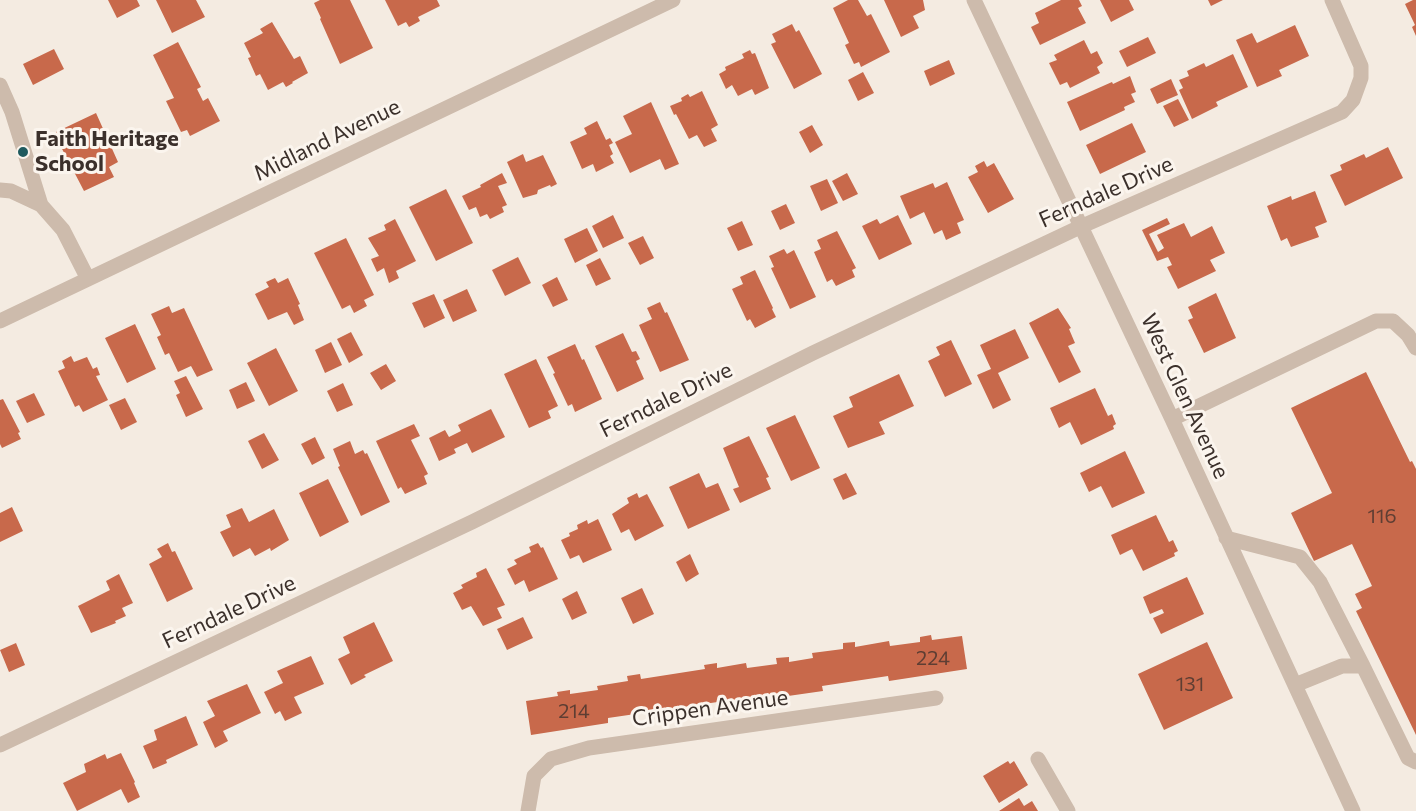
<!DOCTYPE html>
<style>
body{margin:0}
canvas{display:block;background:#f4ebe1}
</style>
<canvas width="1416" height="811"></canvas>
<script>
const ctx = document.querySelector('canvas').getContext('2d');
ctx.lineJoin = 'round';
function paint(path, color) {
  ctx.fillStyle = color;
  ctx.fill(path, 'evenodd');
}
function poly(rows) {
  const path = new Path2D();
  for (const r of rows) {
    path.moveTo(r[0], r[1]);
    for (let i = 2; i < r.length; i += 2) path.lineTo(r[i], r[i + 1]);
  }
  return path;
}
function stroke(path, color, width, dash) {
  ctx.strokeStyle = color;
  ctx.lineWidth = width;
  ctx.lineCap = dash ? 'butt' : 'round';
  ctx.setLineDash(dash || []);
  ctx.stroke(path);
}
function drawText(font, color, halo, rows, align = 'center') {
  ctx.font = font + ' Commissioner,sans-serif';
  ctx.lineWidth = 6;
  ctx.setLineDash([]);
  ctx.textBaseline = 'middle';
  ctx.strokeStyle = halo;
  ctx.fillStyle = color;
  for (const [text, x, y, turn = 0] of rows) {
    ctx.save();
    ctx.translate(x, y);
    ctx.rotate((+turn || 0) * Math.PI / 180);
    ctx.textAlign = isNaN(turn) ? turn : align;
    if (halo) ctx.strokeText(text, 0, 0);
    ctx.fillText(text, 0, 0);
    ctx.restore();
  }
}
paint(poly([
 [108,0,137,0,140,6,117,18],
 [156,0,196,0,205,17,172,33],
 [320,0,350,0,373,48,340,64,320,19,321,18,314,3],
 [385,0,437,0,440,6,418,17,420,21,409,27,406,22,398,26],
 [848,0,858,0,867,16,871,14,890,52,861,67,859,62,854,64,845,45,849,43,833,8],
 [884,0,923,0,925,10,913,16,919,28,901,37],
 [1061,0,1079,0,1082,6,1078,8,1086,23,1040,45,1031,27,1039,23,1035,13],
 [1100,0,1129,0,1134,10,1111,22],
 [1208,0,1223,0,1211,6],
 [1413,0,1416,0,1416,36,1412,27,1415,25,1405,4],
 [272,22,294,59,300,56,308,73,292,82,293,83,286,87,283,82,268,90,260,74,256,76,248,58,251,57,244,43,263,33,260,29],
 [792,24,796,32,799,30,822,74,794,89,771,44,776,42,772,34],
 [1295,25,1309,56,1279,70,1282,76,1257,87,1236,40,1252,33,1257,43],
 [1148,37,1156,53,1127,67,1119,51],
 [1084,40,1091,54,1097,51,1103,63,1097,67,1100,73,1070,88,1067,82,1060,85,1049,63,1057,60,1054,55],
 [178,42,201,87,197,89,203,101,208,98,220,121,190,136,187,130,181,132,166,101,174,98,153,55],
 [54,49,64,69,33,85,23,64],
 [750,50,752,54,755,53,769,88,755,95,752,89,738,96,732,85,726,89,719,74,726,70,725,67,744,58,742,54],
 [1233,54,1248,87,1216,102,1218,106,1192,119,1179,90,1183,88,1179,80,1189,76,1187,71,1204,63,1206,67],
 [949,60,955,74,930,86,924,71],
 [863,72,874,93,858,101,848,80],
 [1130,76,1136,92,1131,94,1135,102,1124,107,1125,110,1080,131,1067,102,1112,82,1113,84],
 [1171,79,1178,95,1157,104,1150,89],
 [702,91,718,125,711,129,717,141,704,147,697,135,689,139,676,114,674,115,670,106,682,101,681,98,688,94,690,97],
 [1178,99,1189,120,1174,127,1163,106],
 [651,102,679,164,665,170,660,159,630,173,615,142,632,134,623,116],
 [96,113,118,162,109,167,114,177,84,191,60,145,62,144,56,132],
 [597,121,606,140,610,138,613,143,609,145,613,154,610,156,614,163,596,172,593,164,582,169,570,142,587,134,584,128],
 [1132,123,1146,152,1100,174,1086,145],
 [812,125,823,145,810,153,799,132],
 [1388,147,1403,178,1345,206,1330,175,1342,170,1340,165,1364,154,1366,158],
 [523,154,526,162,543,155,557,184,551,187,550,185,538,190,537,194,523,198,507,162],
 [984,161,987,167,994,163,1014,199,988,213,968,177,978,172,975,166],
 [502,173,507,183,498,186,507,205,502,207,504,212,490,219,487,214,480,217,476,207,469,210,462,196,481,187,480,185],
 [847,173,858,194,843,201,832,181],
 [827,179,838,203,821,211,810,186],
 [947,182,964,220,957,223,961,233,946,240,942,230,934,234,924,212,910,219,900,196,933,183,935,188],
 [446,189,473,243,436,261,409,207],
 [1315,191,1327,222,1315,227,1319,237,1291,247,1287,238,1281,241,1267,206,1291,196,1292,200],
 [786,204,795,223,780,230,771,211],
 [613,215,624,238,603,248,592,226],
 [898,215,912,244,879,260,862,226,877,219,880,224],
 [1167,218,1170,224,1149,234,1158,252,1164,248,1157,235,1184,223,1191,237,1212,226,1225,253,1210,260,1216,271,1178,289,1167,267,1172,265,1168,257,1157,261,1142,230],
 [395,219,416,261,396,271,399,278,389,283,384,268,377,272,371,259,379,256,368,238,386,230,384,225],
 [742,221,753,245,738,251,727,228],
 [587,228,598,251,575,263,564,239],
 [837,231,856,268,852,270,855,277,836,286,832,279,827,282,814,252,821,249,817,240],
 [643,236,654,258,640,265,628,243],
 [346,238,374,295,364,300,367,306,354,313,350,305,342,309,314,253],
 [784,249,787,254,794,250,816,297,790,309,771,268,774,267,769,256],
 [518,257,531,283,505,296,492,270],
 [600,258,611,279,596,286,586,265],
 [755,270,773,308,772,309,776,317,755,328,750,319,747,321,732,289,743,284,740,277],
 [557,277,568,300,553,307,542,285],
 [275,278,278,283,288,278,300,304,298,305,304,320,294,325,287,312,268,320,255,294,269,287,266,282],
 [467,289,477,311,453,322,443,300],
 [1216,293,1236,338,1204,353,1188,320,1193,318,1188,307],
 [434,294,445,318,424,328,412,303],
 [660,302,665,313,667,312,689,360,660,372,639,325,652,319,647,308],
 [169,306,172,313,184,308,213,370,197,377,191,366,178,372,169,353,165,355,157,337,161,335,151,314],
 [1058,308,1071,328,1069,329,1075,343,1068,346,1081,372,1059,383,1029,323],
 [135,324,156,369,127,383,105,338],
 [1015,329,1029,358,998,373,1011,400,993,409,977,375,991,369,980,345],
 [351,332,363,355,349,363,337,339],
 [623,333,632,352,636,351,640,359,636,361,644,379,617,392,595,346],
 [951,340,972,384,945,397,928,361,940,355,936,347],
 [331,342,342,365,325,373,315,350],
 [575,344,582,360,584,359,602,399,575,412,572,404,568,406,553,374,555,373,547,357],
 [276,348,298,391,269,406,247,363],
 [71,356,74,362,87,357,93,369,97,367,100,375,96,376,108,400,83,412,79,405,75,407,58,371,65,368,62,361],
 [536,359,558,406,548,411,551,418,529,428,504,374],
 [386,364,396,381,381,390,370,373],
 [1366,372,1410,462,1412,461,1416,469,1416,735,1356,611,1362,608,1355,594,1372,586,1352,544,1314,561,1291,513,1332,493,1291,408],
 [899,374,914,406,879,422,885,434,848,448,833,416,853,407,849,397],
 [186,376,203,409,186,417,176,395,180,393,174,381],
 [246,382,255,401,237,409,229,390],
 [343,383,353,405,337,412,327,391],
 [1095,388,1108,416,1112,414,1116,424,1113,426,1114,429,1081,445,1070,422,1059,428,1050,408],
 [34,393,45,415,27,423,16,401],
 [125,398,137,422,121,430,109,405],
 [3,399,20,432,18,433,21,439,2,448,0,444,0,400],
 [491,409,505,437,472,453,467,443,454,449,456,453,439,461,429,438,445,430,449,437,461,431,458,425],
 [795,415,820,468,791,481,766,428],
 [414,424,420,436,411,440,428,474,424,476,427,484,405,494,401,487,398,489,376,441],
 [264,433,279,460,262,469,248,441],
 [749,436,769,477,766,478,771,489,740,503,733,489,739,487,723,448],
 [315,437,325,458,312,465,301,444],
 [350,441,355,454,363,450,365,454,367,453,390,502,361,516,338,467,340,466,333,449],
 [1125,451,1145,493,1112,508,1101,486,1089,492,1080,473],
 [699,473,706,488,718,483,730,510,688,529,669,487],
 [846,473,857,494,843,500,833,479],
 [328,479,349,522,320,537,299,493],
 [637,493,639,498,647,494,664,526,635,541,629,529,621,533,612,514,629,503,627,498],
 [12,507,23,531,0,542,0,513],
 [242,508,249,522,274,509,289,540,271,551,270,548,255,556,250,548,233,557,220,532,231,527,226,515],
 [1156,515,1169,542,1173,540,1178,551,1174,553,1175,556,1143,571,1132,549,1120,555,1111,535],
 [598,519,612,550,583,563,579,555,570,559,561,540,570,536,569,533,578,529,577,525,587,520,588,524],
 [168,543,172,552,175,551,193,589,167,602,149,564,162,557,157,549],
 [538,543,541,548,543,547,558,579,529,592,524,580,515,585,507,569,517,564,514,560,531,552,529,547],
 [690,554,699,574,686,582,676,562],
 [486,568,505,605,497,608,502,618,483,626,471,606,462,610,453,593,463,588,461,585,477,577,476,573],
 [119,574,133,603,122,608,126,616,115,621,116,623,91,633,78,606,110,590,106,581],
 [1187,577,1204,614,1161,634,1153,618,1164,613,1162,609,1150,614,1143,597],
 [642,588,654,614,633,624,621,598],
 [577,591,587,613,572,620,562,599],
 [523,617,533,638,507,650,497,629],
 [374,622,393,661,364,675,366,677,351,685,338,659,350,653,343,637],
 [931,635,932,640,962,636,967,669,889,681,888,676,822,686,823,691,746,702,745,698,608,718,608,723,531,735,526,701,558,696,557,692,570,690,570,694,598,690,597,686,628,681,627,676,640,674,641,679,705,669,704,665,717,663,717,668,746,663,747,668,777,664,776,658,789,657,789,662,813,658,812,653,843,649,843,643,855,642,855,647,889,641,890,646,920,642,920,637],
 [1207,642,1233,698,1164,730,1138,674],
 [16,643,25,665,9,672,0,650],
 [311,656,324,684,294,697,302,713,285,721,280,711,275,714,264,692,283,683,277,671],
 [247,684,261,713,223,731,228,741,215,748,203,722,215,716,207,701],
 [186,716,198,745,166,760,167,763,153,769,143,746,157,740,154,730],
 [121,753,135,782,134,783,140,797,128,803,121,789,77,811,63,783,86,772,84,764,105,754,107,759],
 [1008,761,1010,764,1014,761,1028,785,999,803,983,776],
 [1019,798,1024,806,1032,801,1038,811,999,811]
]), '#c8694b');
stroke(poly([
 [974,0,1172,419,1353,811],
 [0,85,12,112,41,205],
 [0,190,11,191,41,205,63,230,88,279],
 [0,321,673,0],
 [1172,419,1376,321,1393,321,1408,335,1416,348],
 [1226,538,1300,557,1320,582,1363,666],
 [1295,685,1342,666,1363,666,1408,758,1416,762],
 [0,745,472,522,813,353,1080,227,1342,112,1353,100,1361,78,1361,66,1332,0],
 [1038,759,1068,811],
 [528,811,534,776,551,759,589,748,936,698]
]), '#cdbbac', 15);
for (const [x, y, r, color] of [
 [23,152,6,"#1f5a5e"]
]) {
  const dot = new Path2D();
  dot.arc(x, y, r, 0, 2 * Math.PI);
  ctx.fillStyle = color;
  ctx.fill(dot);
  stroke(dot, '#fbf5ee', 2);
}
drawText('20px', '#5e3e33', null, [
 ["116",1382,516],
 ["224",933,658],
 ["131",1190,684],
 ["214",574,711]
]);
drawText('bold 22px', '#3b302b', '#fbf5ee', [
 ["Faith Heritage",35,139],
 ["School",35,164]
], 'left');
drawText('22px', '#3b302b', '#fbf5ee', [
 ["Midland Avenue",327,140,-26],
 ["Ferndale Drive",1106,192,-24],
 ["West Glen Avenue",1185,396,65],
 ["Ferndale Drive",666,400,-26],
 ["Ferndale Drive",229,612,-25],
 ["Crippen Avenue",710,708,-8]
]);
</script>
